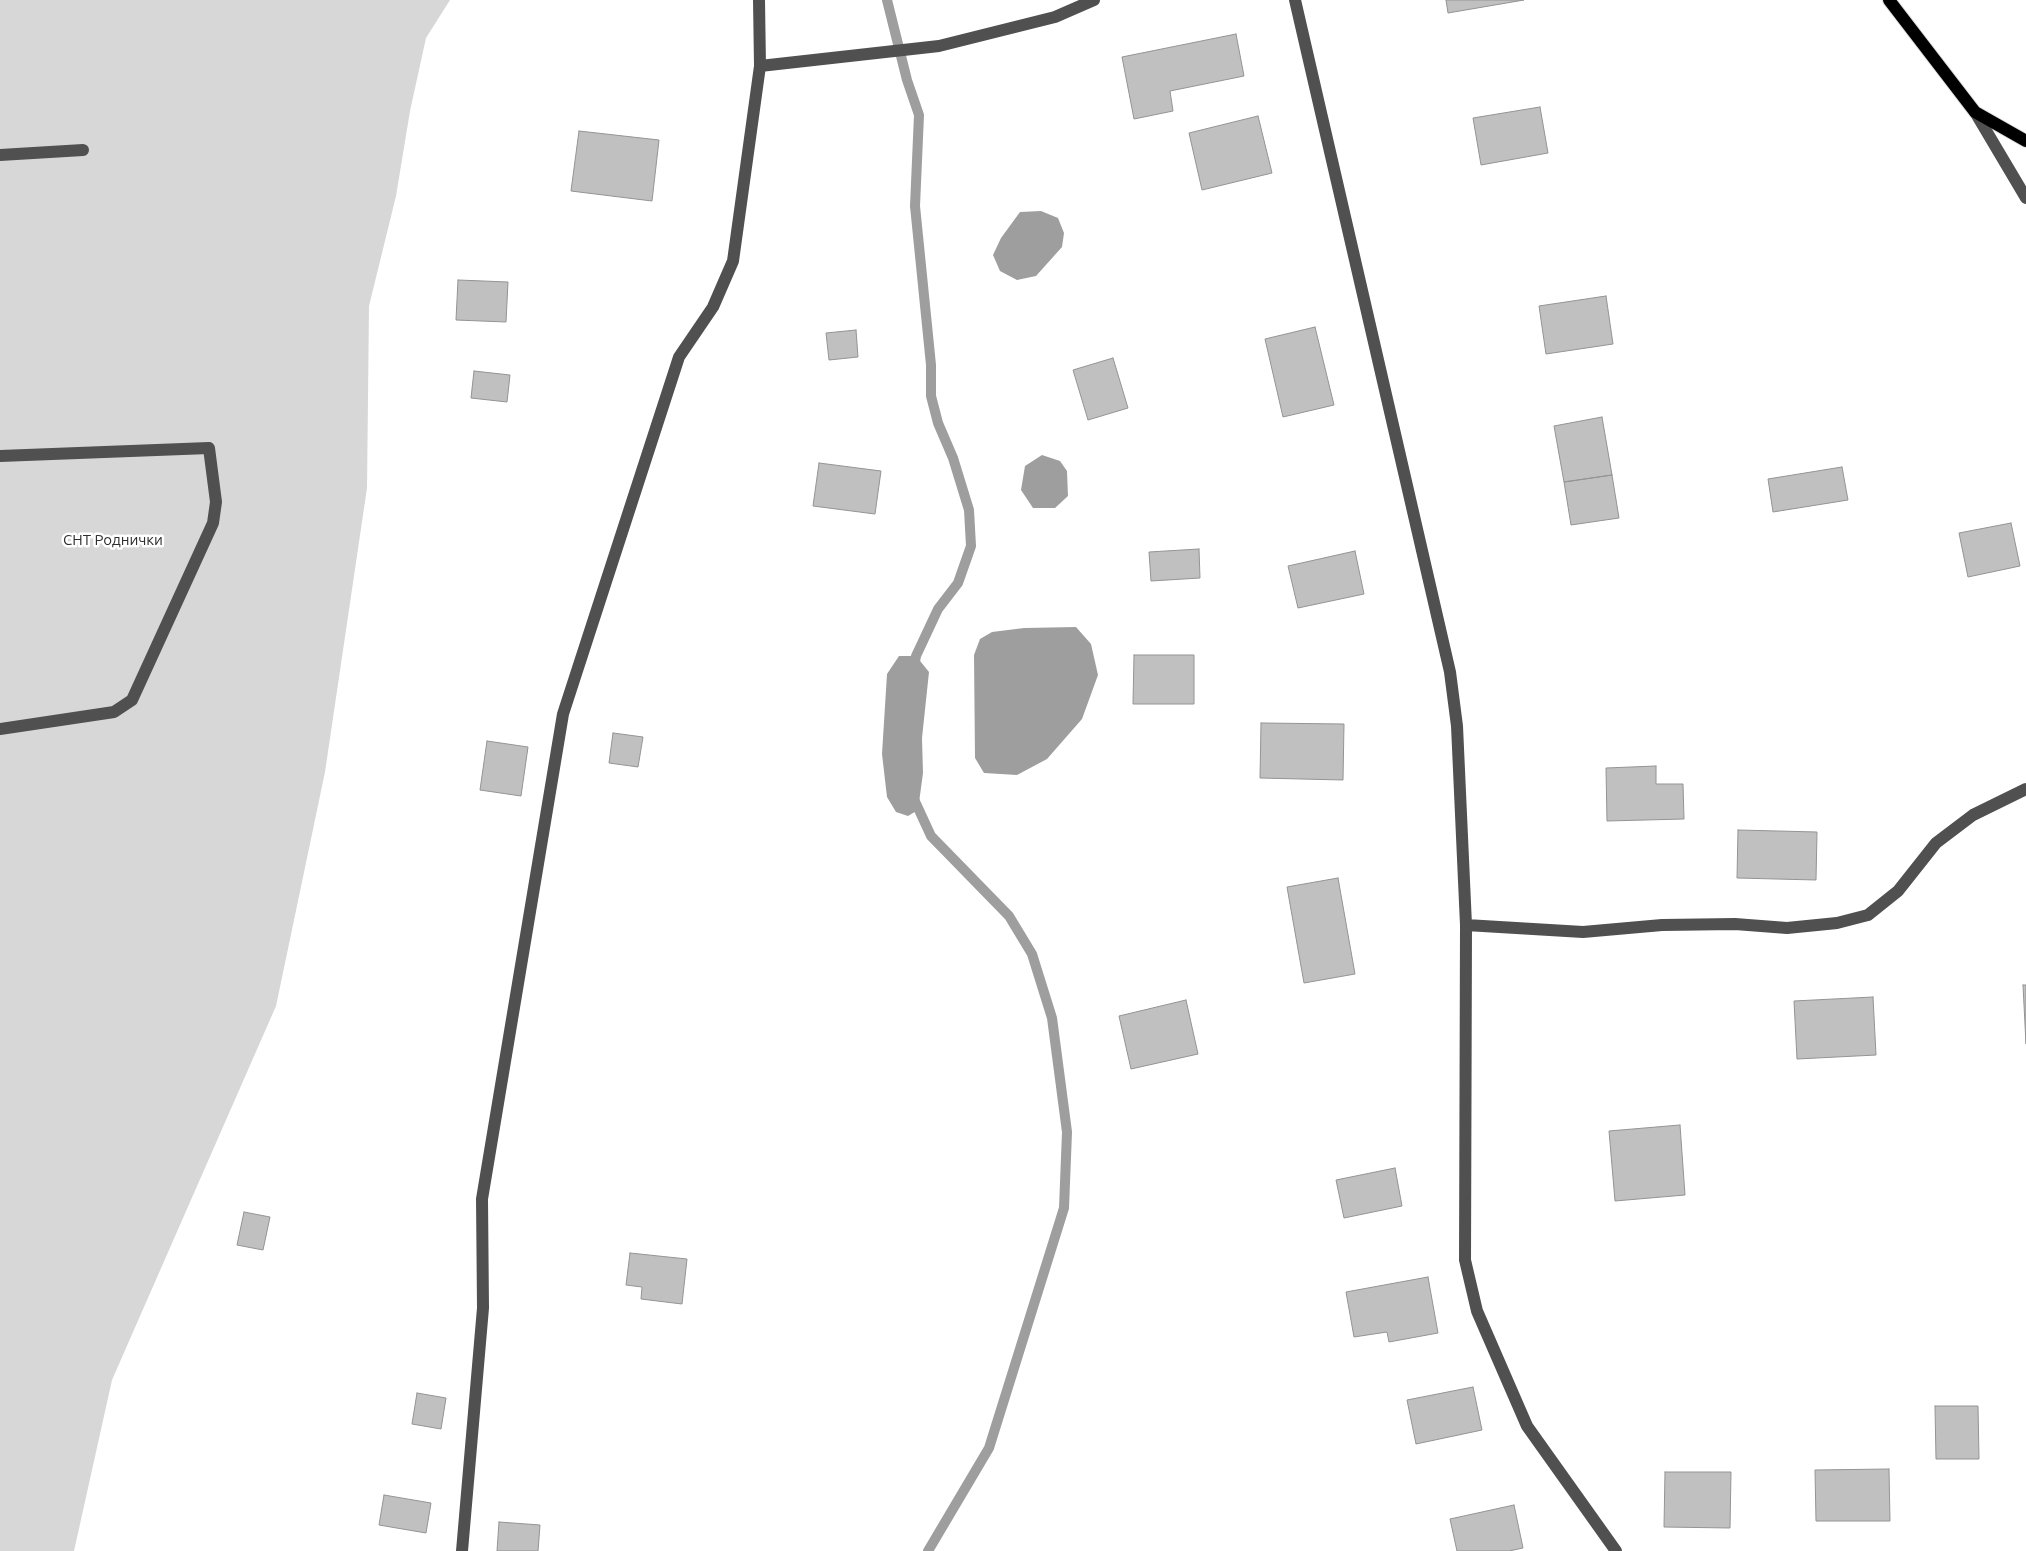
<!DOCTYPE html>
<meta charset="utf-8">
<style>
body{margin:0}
canvas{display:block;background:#fff}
</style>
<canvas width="2026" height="1551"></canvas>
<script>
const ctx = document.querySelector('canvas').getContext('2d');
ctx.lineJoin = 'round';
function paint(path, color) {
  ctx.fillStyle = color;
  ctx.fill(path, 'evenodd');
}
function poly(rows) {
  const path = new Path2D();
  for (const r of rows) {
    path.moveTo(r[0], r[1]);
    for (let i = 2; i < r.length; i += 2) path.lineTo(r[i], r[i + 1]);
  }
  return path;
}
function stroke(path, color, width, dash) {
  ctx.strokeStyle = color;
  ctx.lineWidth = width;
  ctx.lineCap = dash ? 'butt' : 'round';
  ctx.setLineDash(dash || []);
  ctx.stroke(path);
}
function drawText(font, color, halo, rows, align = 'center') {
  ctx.font = font + ' Ubuntu,sans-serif';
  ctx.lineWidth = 5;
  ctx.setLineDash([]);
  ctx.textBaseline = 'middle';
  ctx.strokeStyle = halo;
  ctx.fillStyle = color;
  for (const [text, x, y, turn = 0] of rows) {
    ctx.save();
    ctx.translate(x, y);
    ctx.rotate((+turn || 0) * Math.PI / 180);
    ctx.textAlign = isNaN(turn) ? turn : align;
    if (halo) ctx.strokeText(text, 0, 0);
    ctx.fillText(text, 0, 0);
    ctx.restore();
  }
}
paint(poly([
 [0,0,450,0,426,38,410,111,396,196,369,306,367,488,325,772,276,1006,112,1380,74,1551,0,1551]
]), '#d7d7d7');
paint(poly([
 [1041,211,1058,218,1064,233,1062,247,1036,276,1017,280,1000,271,993,255,1001,238,1020,212],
 [1042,455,1060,461,1067,471,1068,496,1055,508,1033,508,1021,490,1025,466],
 [1076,627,1091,644,1098,675,1082,719,1047,759,1017,775,984,773,975,758,974,655,980,639,992,632,1024,628],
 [899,656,916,656,929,672,922,738,923,773,918,810,908,816,896,812,887,797,882,754,887,674]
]), '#9e9e9e');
stroke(poly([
 [887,0,907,80,919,115,915,206,931,365,931,396,938,423,953,458,969,510,971,546,958,583,938,609,916,656,914,668],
 [913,797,931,836,1009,916,1032,954,1052,1018,1067,1132,1064,1208,989,1448,928,1551]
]), '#9e9e9e', 10);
const building = poly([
 [1446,0,1524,0,1448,13,1446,0],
 [1236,34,1244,76,1170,91,1173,111,1134,119,1122,57,1236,34],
 [1540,107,1548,153,1481,165,1473,118,1540,107],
 [1258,116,1272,173,1202,190,1189,133,1258,116],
 [579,131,659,140,652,201,571,191,579,131],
 [458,280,508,282,506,322,456,320,458,280],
 [1606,296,1613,344,1546,354,1539,306,1606,296],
 [1315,327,1334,405,1283,417,1265,339,1315,327],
 [856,330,858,357,829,360,826,333,856,330],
 [1113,358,1128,408,1088,420,1073,370,1113,358],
 [474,371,510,375,507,402,471,398,474,371],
 [1602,417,1612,475,1564,482,1554,426,1602,417],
 [819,463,881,471,875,514,813,506,819,463],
 [1842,467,1848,500,1773,512,1768,479,1842,467],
 [1612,475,1619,518,1571,525,1564,482,1612,475],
 [2011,523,2020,566,1968,577,1959,533,2011,523],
 [1199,549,1200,578,1151,581,1149,552,1199,549],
 [1355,551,1364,594,1298,608,1288,566,1355,551],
 [1134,655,1194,655,1194,704,1133,704,1134,655],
 [1261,723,1344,724,1343,780,1260,778,1261,723],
 [613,733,643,737,638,767,609,763,613,733],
 [487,741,528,747,521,796,480,790,487,741],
 [1656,766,1656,784,1683,784,1684,819,1607,821,1606,768,1656,766],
 [1738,830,1817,832,1816,880,1737,878,1738,830],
 [1338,878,1355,974,1304,983,1287,887,1338,878],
 [2023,985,2026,985,2026,1044,2023,985],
 [1873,997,1876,1055,1797,1059,1794,1001,1873,997],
 [1186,1000,1198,1054,1131,1069,1119,1016,1186,1000],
 [1680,1125,1685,1195,1615,1201,1609,1131,1680,1125],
 [1395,1168,1402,1206,1344,1218,1336,1180,1395,1168],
 [244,1212,270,1217,263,1250,237,1245,244,1212],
 [630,1253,687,1259,682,1304,641,1299,642,1287,626,1285,630,1253],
 [1428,1277,1438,1333,1389,1342,1387,1332,1354,1337,1346,1292,1428,1277],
 [1473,1387,1482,1430,1416,1444,1407,1400,1473,1387],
 [417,1393,446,1398,441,1429,412,1424,417,1393],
 [1935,1406,1978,1406,1979,1459,1936,1459,1935,1406],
 [1889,1469,1890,1521,1816,1521,1815,1470,1889,1469],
 [1665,1472,1731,1472,1730,1528,1664,1527,1665,1472],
 [384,1495,431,1503,426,1533,379,1525,384,1495],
 [1514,1505,1523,1548,1509,1551,1457,1551,1450,1519,1514,1505],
 [499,1522,540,1525,538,1551,497,1551,499,1522]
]);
paint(building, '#c0c0c0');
stroke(building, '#949494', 1);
const major = poly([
 [1889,0,1975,112,2026,141]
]);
stroke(major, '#dbdbdb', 14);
stroke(poly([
 [1295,0,1450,672,1457,726,1466,925,1465,1260,1477,1311,1527,1426,1616,1551],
 [760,66,939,46,1055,17,1094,0],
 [1975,112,2026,198],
 [0,155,83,150],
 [0,456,209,448,216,502,213,523,132,700,114,712,0,729],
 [1466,925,1583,932,1662,925,1735,924,1787,928,1837,923,1868,915,1898,891,1936,843,1973,815,2026,789],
 [462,1551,483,1308,482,1199,563,714,679,357,713,307,733,261,760,66,759,0]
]), '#505050', 12);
stroke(major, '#000', 12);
drawText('15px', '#2e2e2e', '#fff', [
 ["СНТ Роднички",113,540]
]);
</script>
